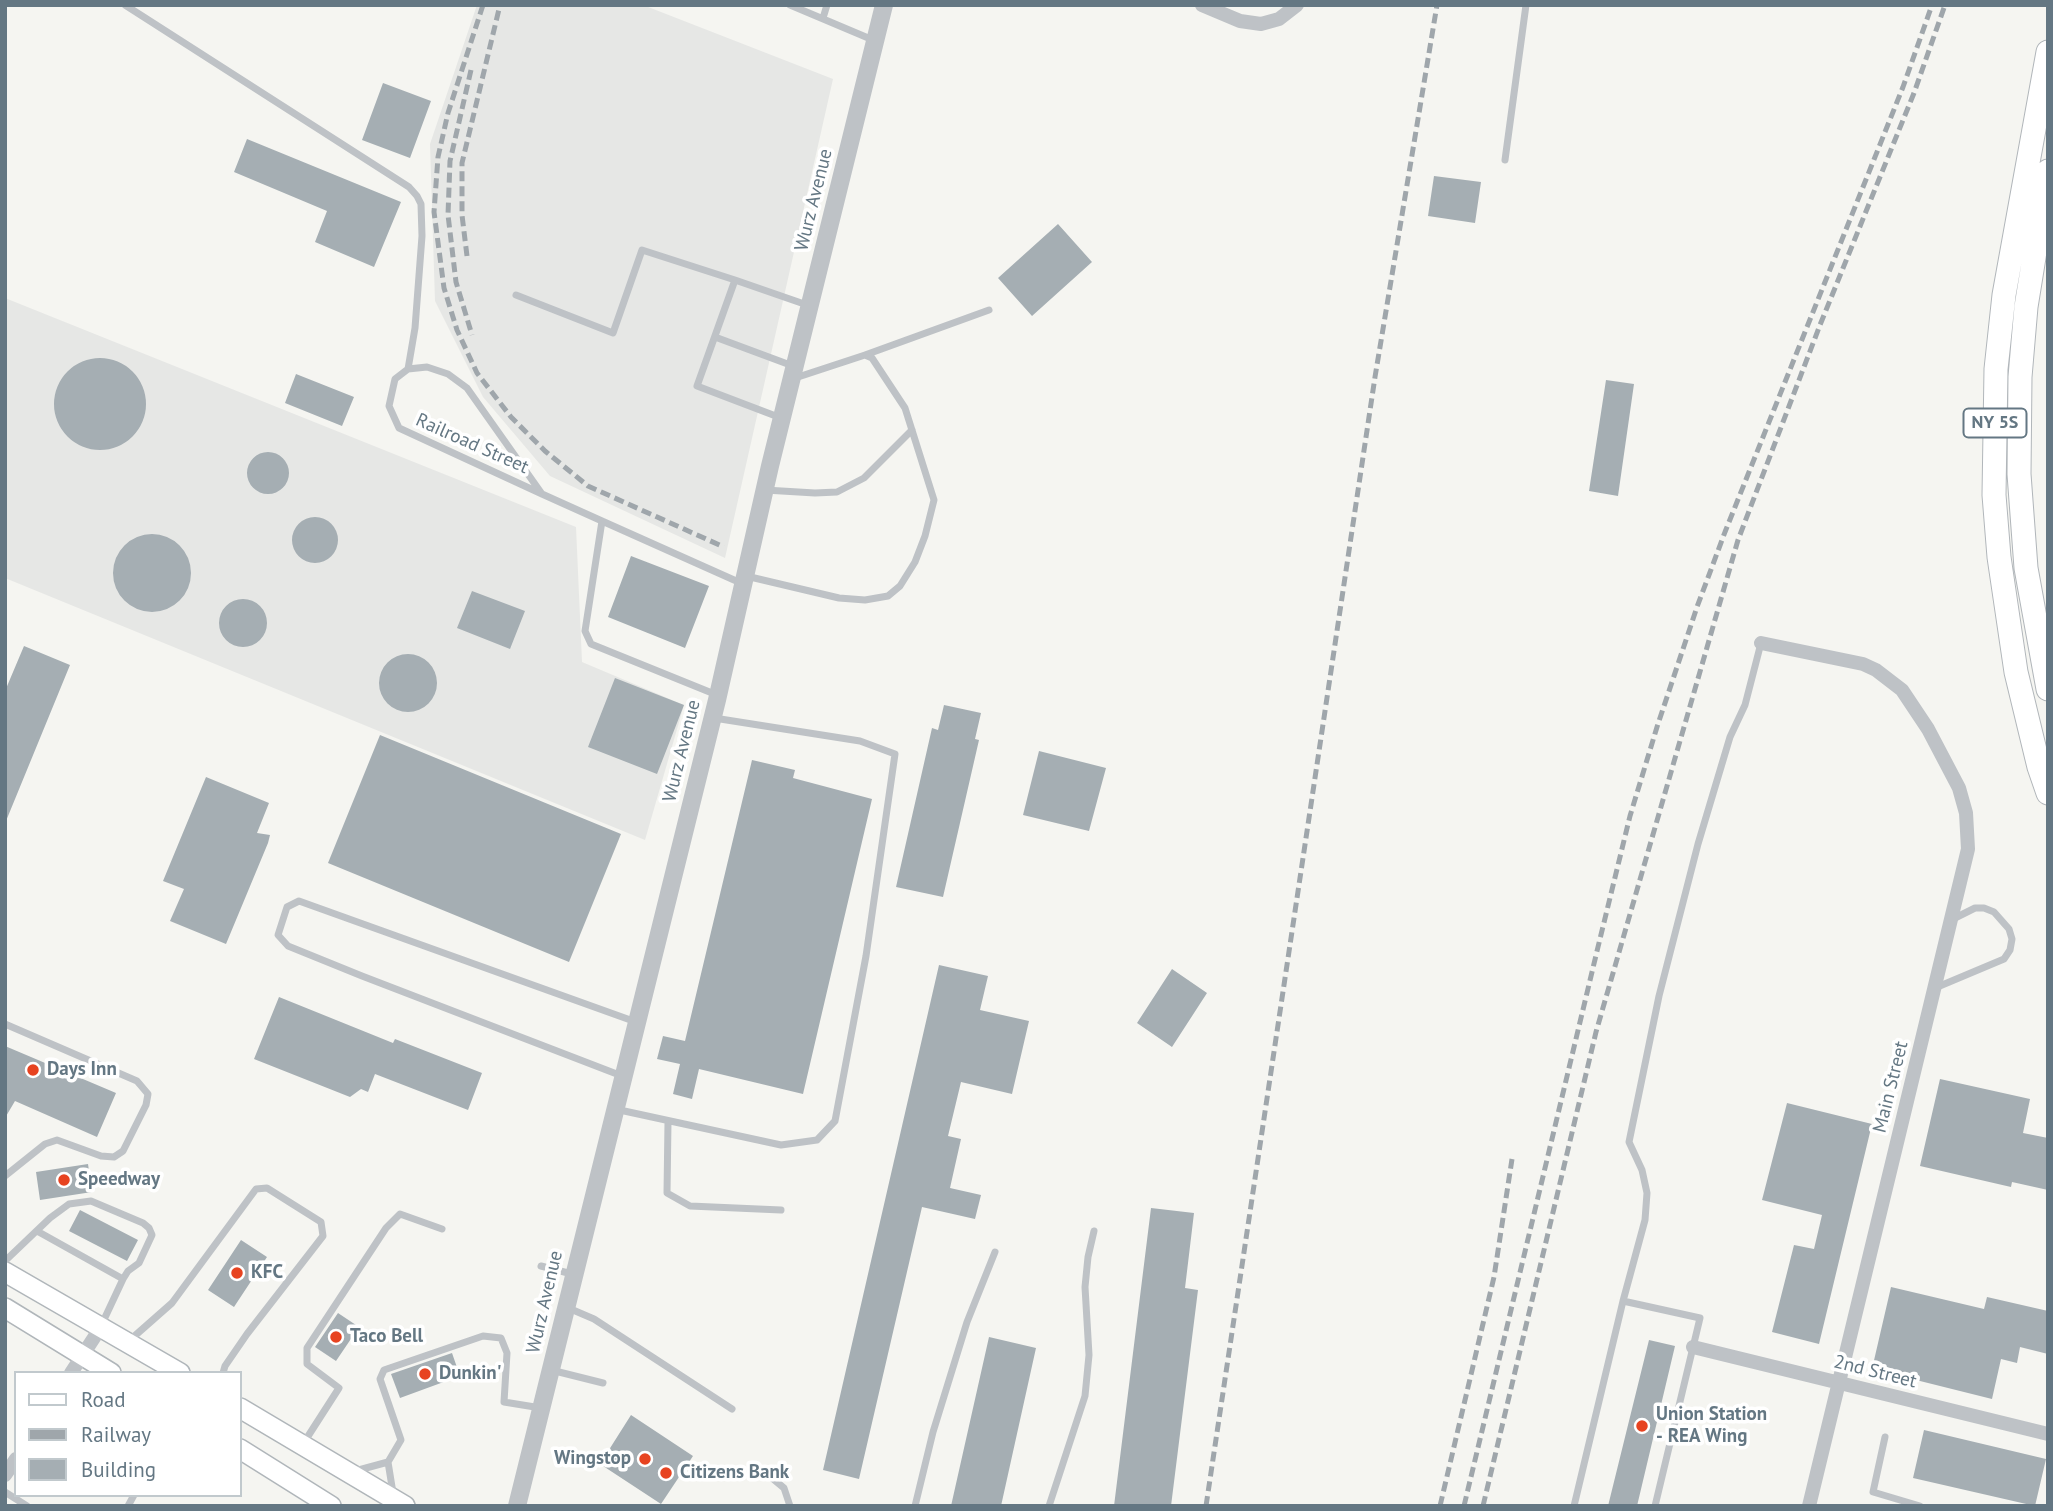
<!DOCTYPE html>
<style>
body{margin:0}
#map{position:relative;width:2053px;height:1511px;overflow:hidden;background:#f5f5f1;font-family:"PT Sans",sans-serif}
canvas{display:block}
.frame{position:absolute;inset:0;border:7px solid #647783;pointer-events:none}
.legend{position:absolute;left:14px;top:1371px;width:228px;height:126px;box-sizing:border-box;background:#fff;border:2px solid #c1c9cd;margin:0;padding:9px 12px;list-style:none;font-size:21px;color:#647783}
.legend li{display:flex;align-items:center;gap:14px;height:35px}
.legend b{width:35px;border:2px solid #c1c9cd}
</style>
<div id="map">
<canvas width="2053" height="1511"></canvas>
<div class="frame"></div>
<ul class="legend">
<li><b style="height:9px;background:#fff"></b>Road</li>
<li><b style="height:9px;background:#9fa6ab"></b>Railway</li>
<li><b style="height:19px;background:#a5aeb3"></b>Building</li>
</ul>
</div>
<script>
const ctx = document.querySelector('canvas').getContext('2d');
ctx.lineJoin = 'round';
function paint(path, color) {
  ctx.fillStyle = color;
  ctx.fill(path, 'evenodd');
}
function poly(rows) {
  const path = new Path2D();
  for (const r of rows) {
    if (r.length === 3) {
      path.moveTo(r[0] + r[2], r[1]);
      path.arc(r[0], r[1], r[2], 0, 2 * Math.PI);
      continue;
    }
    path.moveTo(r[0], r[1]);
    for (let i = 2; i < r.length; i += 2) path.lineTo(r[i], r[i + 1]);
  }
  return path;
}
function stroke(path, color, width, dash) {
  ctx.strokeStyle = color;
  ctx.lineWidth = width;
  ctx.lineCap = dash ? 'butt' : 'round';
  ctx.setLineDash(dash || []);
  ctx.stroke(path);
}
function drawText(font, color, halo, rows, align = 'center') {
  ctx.font = font + ' "PT Sans",sans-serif';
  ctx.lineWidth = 7;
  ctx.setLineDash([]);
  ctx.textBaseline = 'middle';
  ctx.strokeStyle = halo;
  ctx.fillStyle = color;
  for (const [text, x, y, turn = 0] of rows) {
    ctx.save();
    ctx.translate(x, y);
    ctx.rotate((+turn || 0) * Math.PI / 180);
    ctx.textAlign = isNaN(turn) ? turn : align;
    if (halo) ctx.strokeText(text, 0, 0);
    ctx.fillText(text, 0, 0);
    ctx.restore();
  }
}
paint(poly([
 [477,5,643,5,833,79,725,558,550,476,483,397,435,301,430,144],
 [5,298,576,527,582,662,684,705,645,840,5,578]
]), '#e6e7e5');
paint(poly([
 [383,83,431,101,410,158,362,140],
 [247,139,401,202,374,267,315,242,327,211,234,172],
 [1434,176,1481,182,1475,223,1428,216],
 [1058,224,1092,262,1032,316,998,278],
 [100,404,46],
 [296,374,354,397,342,426,285,403],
 [1606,380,1634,384,1618,496,1589,491],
 [268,473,21],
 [315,540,23],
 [152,573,39],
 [631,556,709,586,685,648,608,617],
 [472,591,525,611,510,649,457,628],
 [243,623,24],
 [24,646,70,665,6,821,5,691],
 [408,683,29],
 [615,678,684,705,657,774,588,747],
 [944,705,981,713,975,739,979,740,943,897,896,887,932,728,938,730],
 [380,735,621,834,569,962,328,863],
 [1039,751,1106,768,1089,831,1023,815],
 [752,760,795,770,793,778,872,799,803,1094,699,1069,692,1099,673,1094,680,1064,657,1059,663,1036,685,1041],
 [206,777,269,803,257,833,270,835,268,843,226,944,170,921,184,889,163,881],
 [939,965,988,976,980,1010,1029,1021,1012,1094,961,1082,948,1136,961,1139,950,1188,981,1195,975,1219,922,1207,859,1479,823,1470],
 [1172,969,1207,993,1172,1047,1137,1023],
 [279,997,393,1043,395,1039,482,1073,468,1110,375,1074,368,1092,361,1089,350,1097,254,1059],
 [5,1046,116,1093,97,1137,15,1101,5,1118],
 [1940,1079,2030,1099,2023,1133,2048,1138,2048,1190,2012,1182,2011,1187,1920,1166],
 [1787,1103,1872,1124,1819,1344,1772,1332,1794,1245,1814,1249,1822,1215,1762,1200],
 [88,1164,92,1192,40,1200,36,1172],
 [1151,1208,1194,1213,1185,1288,1198,1290,1171,1506,1114,1506],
 [80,1210,138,1240,127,1261,69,1231],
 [241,1240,267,1257,234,1307,208,1290],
 [1891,1287,1984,1309,1987,1297,2048,1311,2048,1354,2020,1347,2017,1363,2001,1359,1992,1399,1872,1369],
 [338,1313,359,1327,336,1361,315,1347],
 [989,1337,1036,1348,1001,1506,951,1506],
 [1649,1340,1675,1346,1637,1506,1608,1506],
 [452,1353,460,1376,400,1398,391,1374],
 [631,1415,693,1456,661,1504,600,1464],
 [1924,1430,2046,1459,2035,1506,1913,1478]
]), '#a5aeb3');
const secondary = poly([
 [5,1272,180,1373],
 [5,1308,111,1373],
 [240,1408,405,1506],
 [240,1449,331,1506]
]);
const primary = poly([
 [2048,52,2004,295,1996,369,1994,495,1999,557,2016,672,2039,767,2048,793],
 [2048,171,2026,307,2020,377,2019,474,2026,568,2048,689]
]);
stroke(secondary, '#b0b6ba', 22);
stroke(primary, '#b1b6ba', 25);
stroke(poly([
 [125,5,409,187,417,196,421,204,422,236,415,328,408,369],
 [790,5,873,40],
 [823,18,827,5],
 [1505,160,1526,5],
 [516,295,613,333,642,250,735,280],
 [715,337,793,366],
 [865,355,989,310],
 [781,418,697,386,735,280,810,306],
 [765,490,815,493,837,492,864,478,912,430],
 [542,494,467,388,448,374,427,367,408,369,395,379,389,406,399,428,542,494,602,521,743,584],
 [602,521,585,631,591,644,717,695],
 [746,576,839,598,865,600,888,596,900,586,915,562,925,536,934,500,905,408,872,358,865,355,792,379],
 [1935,988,2004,959,2010,950,2012,939,2009,929,1994,912,1984,908,1975,908,1953,919],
 [5,1024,137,1081,148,1094,146,1105,123,1151,114,1157,101,1156,57,1140,45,1144,5,1176],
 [622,1076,362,976,288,946,278,935,287,907,299,901,636,1022],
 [615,1109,781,1145,817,1140,835,1121,866,956,895,754,860,741,714,718],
 [668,1122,667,1193,690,1206,781,1210],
 [37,1231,123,1279],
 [5,1261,50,1218,69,1204,91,1201,143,1223,149,1228,152,1235,139,1263,128,1271,123,1279,101,1326],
 [541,1266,572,1274],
 [1623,1301,1645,1220,1647,1193,1642,1170,1629,1142,1659,996,1698,844,1730,737,1745,705,1761,643],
 [566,1307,594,1319,732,1409],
 [130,1340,172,1303,256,1189,267,1188,321,1222,323,1236,247,1334,225,1366,223,1373],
 [551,1370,603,1383],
 [1885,1437,1873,1492,1920,1506],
 [303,1444,339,1388,307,1364,307,1348,386,1228,400,1214,442,1229],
 [355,1471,388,1462],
 [772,1478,784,1488,790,1506],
 [5,1492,27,1506],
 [393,1493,388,1462,401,1440,380,1379,384,1370,483,1336,501,1338,507,1353,504,1402,541,1408],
 [128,1506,134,1495],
 [915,1506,933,1432,967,1322,995,1252],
 [1049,1506,1085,1396,1089,1355,1085,1287,1088,1257,1094,1231],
 [1574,1506,1623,1301,1700,1318,1655,1506]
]), '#bec2c6', 7);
stroke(poly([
 [1202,5,1240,21,1261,24,1279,19,1297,5],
 [1761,643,1863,664,1876,670,1902,690,1928,729,1959,788,1966,813,1968,849,1809,1506],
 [1693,1347,2048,1434],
 [71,1373,101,1327],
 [5,1475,16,1459]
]), '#bec2c6', 14);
stroke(poly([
 [517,1506,717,700,770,466,884,5]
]), '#bec2c6', 18);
stroke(secondary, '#fff', 19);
stroke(primary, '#fff', 23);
stroke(poly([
 [483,5,448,113,438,157,434,212,444,288,457,330,477,373,511,417,545,451,588,486,724,547],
 [471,70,450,161,448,215,456,282,472,335],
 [467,256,462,215,462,163,500,5],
 [1206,1506,1375,377,1437,5],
 [1440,1506,1494,1277,1512,1159],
 [1464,1506,1598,947,1630,816,1657,727,1697,607,1725,532,1903,87,1932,5],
 [1483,1506,1596,1032,1738,540,1820,325,1914,93,1945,5]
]), '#9fa6ab', 5, [10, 5]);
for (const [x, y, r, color] of [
 [33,1070,7,"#e74320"],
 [64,1180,7,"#e74320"],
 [237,1273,7,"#e74320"],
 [336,1337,7,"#e74320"],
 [425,1374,7,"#e74320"],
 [1642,1426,7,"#e74320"],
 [645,1459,7,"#e74320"],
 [666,1473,7,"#e74320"]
]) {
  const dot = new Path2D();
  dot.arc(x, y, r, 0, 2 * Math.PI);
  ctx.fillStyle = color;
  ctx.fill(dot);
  stroke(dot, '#fff', 2.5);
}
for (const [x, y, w] of [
 [1995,423,63]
]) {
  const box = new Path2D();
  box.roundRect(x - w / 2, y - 14.5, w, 29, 5);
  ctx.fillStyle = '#fff';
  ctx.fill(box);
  stroke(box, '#647783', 2);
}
drawText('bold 18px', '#647783', null, [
 ["NY 5S",1995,423]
]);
drawText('19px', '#647783', '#fff', [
 ["Wurz Avenue",814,200,-76],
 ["Railroad Street",472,444,24],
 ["Wurz Avenue",682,751,-76],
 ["Main Street",1891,1087,-76],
 ["Wurz Avenue",545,1302,-77],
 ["2nd Street",1875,1372,14]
]);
drawText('bold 19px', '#647783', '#fff', [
 ["Days Inn",47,1070],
 ["Speedway",78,1180],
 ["KFC",251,1273],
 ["Taco Bell",350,1337],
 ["Dunkin'",439,1374],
 ["Union Station",1656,1415],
 ["- REA Wing",1656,1437],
 ["Wingstop",631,1459,"right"],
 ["Citizens Bank",680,1473]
], 'left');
</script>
